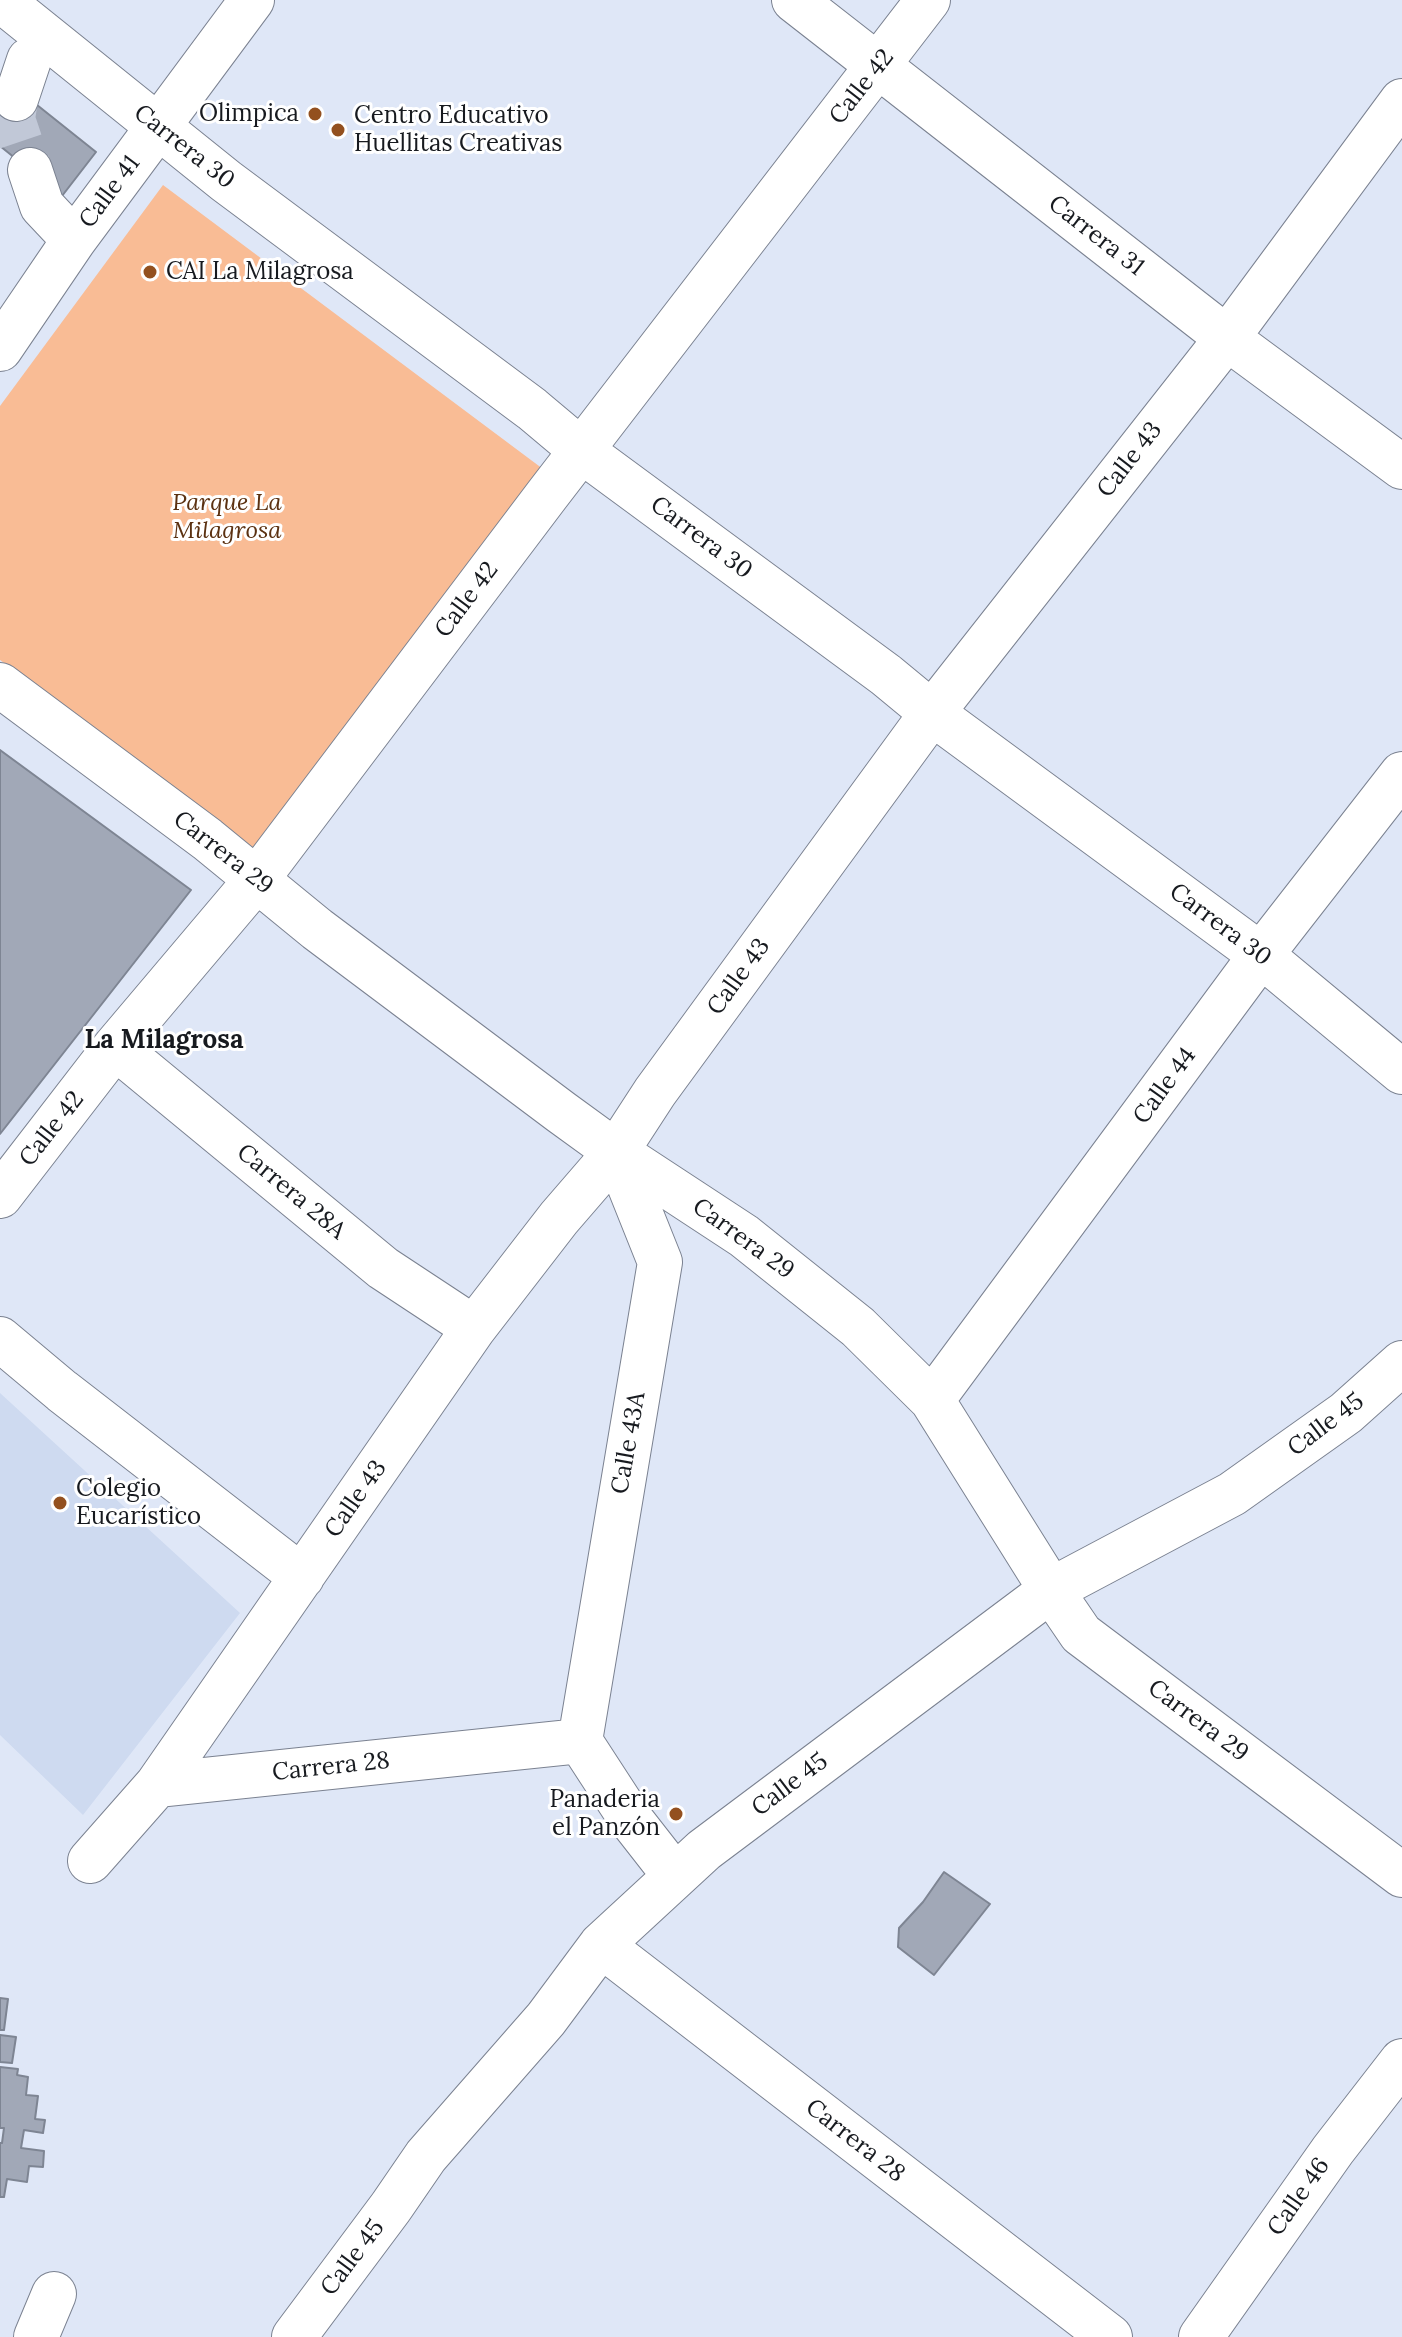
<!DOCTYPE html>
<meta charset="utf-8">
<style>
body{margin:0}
canvas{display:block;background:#dfe7f7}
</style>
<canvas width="1402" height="2337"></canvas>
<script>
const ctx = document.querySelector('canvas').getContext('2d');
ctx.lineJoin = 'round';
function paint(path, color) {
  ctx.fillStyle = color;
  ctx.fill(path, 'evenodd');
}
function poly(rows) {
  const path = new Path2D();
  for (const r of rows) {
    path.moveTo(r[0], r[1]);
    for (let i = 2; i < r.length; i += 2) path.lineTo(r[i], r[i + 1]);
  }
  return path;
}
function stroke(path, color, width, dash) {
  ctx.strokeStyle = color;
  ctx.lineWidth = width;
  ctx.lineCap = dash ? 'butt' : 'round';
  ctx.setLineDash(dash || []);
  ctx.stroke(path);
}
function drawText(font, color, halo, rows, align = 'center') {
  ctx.font = font + ' Lora,serif';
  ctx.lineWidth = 6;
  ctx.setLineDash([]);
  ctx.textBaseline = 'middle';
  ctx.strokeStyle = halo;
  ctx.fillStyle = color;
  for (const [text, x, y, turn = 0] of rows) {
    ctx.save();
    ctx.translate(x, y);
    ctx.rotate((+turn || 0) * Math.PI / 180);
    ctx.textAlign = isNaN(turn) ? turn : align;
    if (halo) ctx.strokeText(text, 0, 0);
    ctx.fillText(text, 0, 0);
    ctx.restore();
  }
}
paint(poly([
 [0,1393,240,1613,83,1815,0,1735]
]), '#cedaf0');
paint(poly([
 [163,185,543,469,259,854,0,660,0,406]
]), '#f9bc95');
const building = poly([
 [22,93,96,152,62,196,0,146,0,120,22,93],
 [0,750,191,890,0,1134,0,750],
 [944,1872,990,1904,934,1975,898,1947,899,1928,923,1902,944,1872],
 [0,1998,8,1999,4,2030,0,2030,0,1998],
 [0,2035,16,2037,12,2063,0,2062,0,2035],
 [0,2067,18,2069,17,2075,28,2077,26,2095,38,2096,35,2119,45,2120,43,2133,24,2130,21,2148,44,2151,43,2167,29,2166,27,2182,7,2179,4,2197,0,2197,0,2143,2,2143,4,2128,0,2128,0,2067]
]);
paint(building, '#a1a8b7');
stroke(building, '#7e8593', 2);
stroke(poly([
 [16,99,13,119,30,170]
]), '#c1c8d7', 44, [44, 22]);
const minor = poly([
 [1,0,226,181,532,409,582,451,886,675,932,713,1261,955,1402,1072],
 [794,0,1227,338,1402,467],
 [16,99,29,60],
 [30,170,42,206,74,240],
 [0,349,74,240,252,0],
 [0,685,207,839,317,929,561,1112,616,1152,744,1236,858,1327,932,1400,1051,1590,704,1850,601,1945,546,2019,426,2156,391,2207,294,2337],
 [115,1047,383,1268,474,1328],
 [0,1196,115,1047,257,879,547,495,928,0],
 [0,1339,62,1391,302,1577],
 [932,1400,1261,955,1402,774],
 [580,1741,660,1262,616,1152],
 [580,1741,632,1821,675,1876],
 [157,1785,580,1741],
 [90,1861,157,1785,474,1328,559,1218,616,1152,655,1092,932,713,1227,338,1402,101],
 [601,1945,1110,2337],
 [36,2337,54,2294],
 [1201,2337,1333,2150,1402,2061]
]);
const major = poly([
 [1402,1363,1346,1413,1232,1494,1051,1590,1081,1634,1402,1875]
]);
stroke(minor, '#7b8291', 46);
stroke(major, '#7b8291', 46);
stroke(minor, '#fff', 44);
stroke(major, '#fff', 44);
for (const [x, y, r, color] of [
 [315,114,8,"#93501f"],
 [338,130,8,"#93501f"],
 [150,272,8,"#93501f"],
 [60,1503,8,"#93501f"],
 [676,1814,8,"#93501f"]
]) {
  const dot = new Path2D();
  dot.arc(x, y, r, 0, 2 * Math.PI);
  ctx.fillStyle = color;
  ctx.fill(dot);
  stroke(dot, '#fff', 3);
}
drawText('24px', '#171a1f', '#fff', [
 ["Calle 42",862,87,-52],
 ["Carrera 30",184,147,38],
 ["Calle 41",110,192,-53],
 ["Carrera 31",1096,236,38],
 ["Calle 43",1130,460,-52],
 ["Carrera 30",701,538,37],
 ["Calle 42",467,600,-53],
 ["Carrera 29",223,853,38],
 ["Carrera 30",1220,925,37],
 ["Calle 43",739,977,-54],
 ["Calle 44",1165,1086,-54],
 ["Calle 42",52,1129,-52],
 ["Carrera 28A",291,1192,40],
 ["Carrera 29",743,1239,36],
 ["Calle 45",1326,1425,-37],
 ["Calle 43A",629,1443,-80],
 ["Calle 43",356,1499,-55],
 ["Carrera 29",1198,1721,37],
 ["Carrera 28",331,1767,-6],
 ["Calle 45",790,1785,-37],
 ["Carrera 28",855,2141,38],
 ["Calle 46",1299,2197,-55],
 ["Calle 45",353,2258,-53]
]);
drawText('24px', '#171a1f', '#fff', [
 ["Olimpica",299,114,"right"],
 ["Centro Educativo",354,116],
 ["Huellitas Creativas",354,144],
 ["CAI La Milagrosa",166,272],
 ["Colegio",76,1489],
 ["Eucarístico",76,1517],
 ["Panaderia",660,1800,"right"],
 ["el Panzón",660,1828,"right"]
], 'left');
drawText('italic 24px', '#5b3111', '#fff', [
 ["Parque La",227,503],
 ["Milagrosa",227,531]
]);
drawText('bold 26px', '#171a1f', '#fff', [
 ["La Milagrosa",164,1041]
]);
</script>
